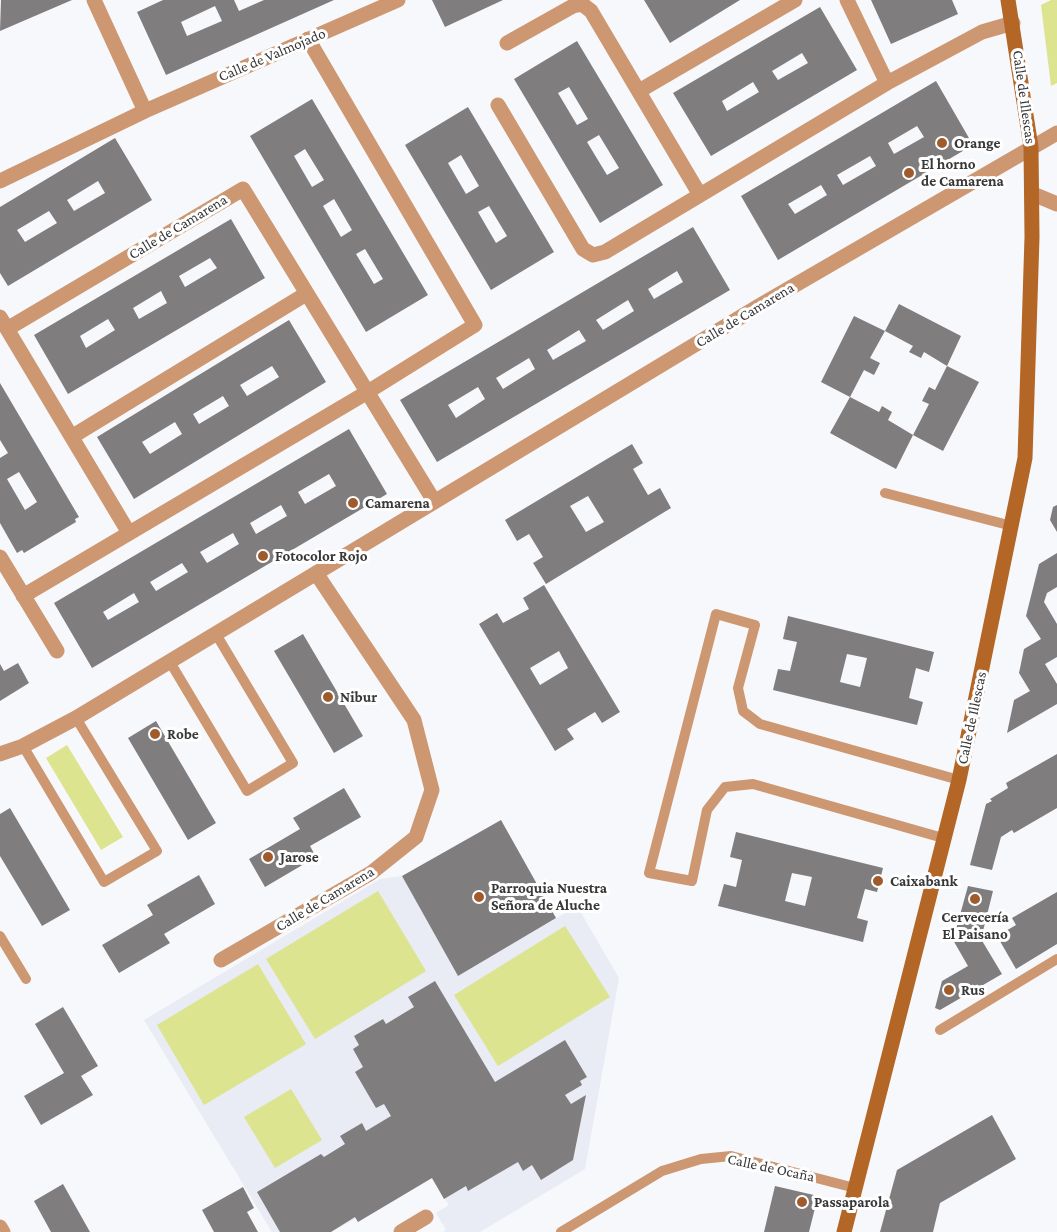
<!DOCTYPE html>
<meta charset="utf-8">
<style>
body{margin:0}
canvas{display:block;background:#f7f8fb}
</style>
<canvas width="1057" height="1232"></canvas>
<script>
const ctx = document.querySelector('canvas').getContext('2d');
ctx.lineJoin = 'round';
function paint(path, color) {
  ctx.fillStyle = color;
  ctx.fill(path, 'evenodd');
}
function poly(rows) {
  const path = new Path2D();
  for (const r of rows) {
    path.moveTo(r[0], r[1]);
    for (let i = 2; i < r.length; i += 2) path.lineTo(r[i], r[i + 1]);
  }
  return path;
}
function stroke(path, color, width, dash) {
  ctx.strokeStyle = color;
  ctx.lineWidth = width;
  ctx.lineCap = dash ? 'butt' : 'round';
  ctx.setLineDash(dash || []);
  ctx.stroke(path);
}
function drawText(font, color, halo, rows, align = 'center') {
  ctx.font = font + ' "Crimson Pro",serif';
  ctx.lineWidth = 6;
  ctx.setLineDash([]);
  ctx.textBaseline = 'middle';
  ctx.strokeStyle = halo;
  ctx.fillStyle = color;
  for (const [text, x, y, turn = 0] of rows) {
    ctx.save();
    ctx.translate(x, y);
    ctx.rotate((+turn || 0) * Math.PI / 180);
    ctx.textAlign = isNaN(turn) ? turn : align;
    if (halo) ctx.strokeText(text, 0, 0);
    ctx.fillText(text, 0, 0);
    ctx.restore();
  }
}
paint(poly([
 [402,876,458,976,577,906,619,978,585,1169,480,1232,443,1232,446,1230,436,1213,449,1205,431,1178,331,1232,272,1232,144,1020,380,879]
]), '#e9ebf5');
paint(poly([
 [1051,0,1057,0,1057,83,1051,86,1041,5],
 [67,745,123,837,101,850,46,758],
 [378,891,426,971,315,1039,266,959],
 [565,926,610,997,498,1066,454,995],
 [258,964,306,1044,204,1105,157,1025],
 [291,1089,322,1140,275,1168,244,1117]
]), '#dde48f');
paint(poly([
 [1,0,72,0,0,31],
 [163,0,234,0,239,11,264,0,334,0,166,75,137,12],
 [215,6,222,21,187,36,181,22],
 [432,0,503,0,445,27],
 [644,0,740,0,670,43],
 [871,0,952,0,958,14,891,44],
 [820,7,857,70,711,156,673,93],
 [802,53,808,63,778,80,772,71],
 [753,82,759,92,727,111,722,101],
 [577,41,663,185,600,223,514,79],
 [569,87,588,119,577,125,558,93],
 [599,135,619,168,607,175,587,142],
 [936,81,973,145,778,260,741,196],
 [917,126,924,137,894,154,888,143],
 [870,156,876,166,843,185,837,175],
 [821,185,827,195,795,214,788,204],
 [312,99,428,295,366,332,250,136],
 [305,149,324,180,312,187,294,156],
 [334,199,352,230,341,237,323,206],
 [365,249,383,279,374,284,356,254],
 [468,107,554,252,491,290,405,145],
 [461,155,479,186,466,194,448,163],
 [489,206,507,236,496,243,478,212],
 [115,138,152,200,8,286,0,273,0,207],
 [98,181,105,193,74,211,67,200],
 [49,211,57,223,25,242,17,230],
 [231,219,265,278,68,394,34,335],
 [210,258,217,268,185,287,179,276],
 [161,291,167,303,139,319,133,308],
 [108,319,115,330,86,348,80,336],
 [693,227,730,290,437,462,400,400],
 [677,271,683,282,654,299,648,289],
 [628,300,634,311,603,330,596,320],
 [579,330,586,341,553,360,547,350],
 [529,358,535,369,503,389,496,378],
 [478,387,485,399,456,418,448,405],
 [899,304,961,336,947,366,924,352,921,358,909,352,913,346,885,331],
 [854,316,885,331,870,358,880,363,874,375,864,370,850,397,821,382],
 [289,320,326,382,134,499,97,437],
 [272,366,279,377,247,396,240,385],
 [223,396,229,406,199,424,193,414],
 [175,422,182,434,150,454,142,442],
 [947,366,979,382,943,451,913,435,929,404,922,401,929,387,935,390],
 [0,383,79,517,75,519,76,522,24,553,22,550,17,553,0,523,0,458,8,453,0,440],
 [19,472,37,502,25,510,7,479],
 [850,397,879,412,882,406,892,412,888,420,913,435,896,469,830,433],
 [349,429,387,494,92,668,54,603],
 [329,474,336,486,305,504,298,492],
 [281,505,287,516,256,534,250,523],
 [233,533,239,544,207,563,200,552],
 [182,563,188,572,156,591,150,582],
 [134,593,139,602,108,620,103,612],
 [632,444,643,463,633,469,648,495,660,488,671,508,546,584,533,563,543,557,529,534,517,541,505,520],
 [588,496,604,522,586,532,570,506],
 [1057,505,1057,532,1050,520,1053,507],
 [1057,553,1057,587,1047,593,1044,602,1057,624,1057,657,1045,664,1057,684,1057,704,1007,733,1014,700,1030,691,1019,673,1024,649,1041,639,1026,616,1039,564],
 [544,585,620,712,602,723,595,712,567,729,574,739,555,751,479,624,497,613,503,623,529,609,523,598],
 [559,651,568,668,540,685,530,668],
 [788,616,934,652,929,672,916,668,909,698,923,702,917,725,773,690,778,669,790,671,797,642,783,639],
 [847,654,867,658,860,687,840,682],
 [303,634,363,736,334,753,274,651],
 [18,663,29,683,0,701,0,664,4,671],
 [156,721,216,823,188,840,128,738],
 [1057,754,1057,808,1014,833,1012,830,1001,837,992,870,970,865,986,804,992,801,990,799,1008,788,1006,783],
 [344,788,361,817,310,846,316,857,265,887,249,859,300,829,293,818],
 [10,808,70,910,42,926,0,856,0,814],
 [501,820,556,918,458,976,402,876],
 [736,832,883,868,877,892,865,889,857,918,868,921,863,942,718,906,724,884,736,887,742,860,730,857],
 [792,873,812,877,805,906,785,901],
 [199,875,215,904,164,934,170,943,119,973,102,945,153,915,147,905],
 [968,886,993,891,981,939,1002,974,940,1010,935,1008,942,981,968,966,953,940],
 [1057,892,1057,944,1016,969,997,936,1016,925,1012,918],
 [435,981,495,1082,565,1040,587,1077,580,1081,582,1085,565,1095,571,1104,586,1095,573,1160,541,1180,532,1165,523,1171,518,1162,468,1191,466,1186,444,1199,432,1178,358,1222,355,1217,331,1232,280,1232,257,1192,321,1154,324,1157,345,1144,340,1136,362,1123,366,1131,391,1116,384,1104,376,1108,355,1072,363,1067,353,1049,359,1045,354,1036,383,1019,386,1024,414,1007,408,997],
 [63,1007,98,1066,81,1076,93,1095,41,1125,24,1096,64,1073,35,1024],
 [992,1115,1016,1159,940,1203,933,1232,880,1232,897,1170],
 [63,1184,90,1232,51,1232,34,1201],
 [775,1186,818,1196,809,1232,764,1232],
 [243,1187,254,1208,247,1212,258,1232,214,1232,202,1210]
]), '#807d7e');
stroke(poly([
 [885,493,1012,526],
 [170,662,247,791,293,763,216,634],
 [23,746,104,882,157,851,76,718],
 [943,838,753,784,725,787,707,810,692,881,649,873,716,614,755,625,738,688,743,711,760,724,959,780],
 [0,936,26,979],
 [940,1030,1057,959],
 [561,1232,662,1171,701,1159,731,1156,855,1188]
]), '#cd9772', 10);
stroke(poly([
 [94,0,145,111],
 [847,0,887,83],
 [507,43,573,6,582,4,591,11,700,195],
 [639,91,795,0],
 [498,105,583,249,593,255,605,252,887,83,982,32,1013,23],
 [0,181,145,111,398,0],
 [1033,194,1057,204],
 [0,317,129,533],
 [7,329,243,189,434,501],
 [73,436,306,294],
 [0,557,57,651],
 [23,596,366,393,475,325,308,39],
 [0,754,23,746,76,718,759,306,1057,133],
 [221,960,371,873,416,837,432,790,414,720,316,573],
 [0,1227,3,1232],
 [401,1232,426,1217]
]), '#cd9772', 15);
stroke(poly([
 [844,1232,959,780,1025,458,1032,237,1031,147,1008,0]
]), '#b46626', 15);
for (const [x, y, r, color] of [
 [942,143,6,"#9f5b2c"],
 [909,173,6,"#9f5b2c"],
 [353,503,6,"#9f5b2c"],
 [263,556,6,"#9f5b2c"],
 [328,697,6,"#9f5b2c"],
 [155,734,6,"#9f5b2c"],
 [268,857,6,"#9f5b2c"],
 [878,881,6,"#9f5b2c"],
 [479,897,6,"#9f5b2c"],
 [975,899,6,"#9f5b2c"],
 [949,990,6,"#9f5b2c"],
 [802,1202,6,"#9f5b2c"]
]) {
  const dot = new Path2D();
  dot.arc(x, y, r, 0, 2 * Math.PI);
  ctx.fillStyle = color;
  ctx.fill(dot);
  stroke(dot, '#fff', 2);
}
drawText('15px', '#383839', '#fff', [
 ["Calle de Valmojado",272,55,-23],
 ["Calle de Illescas",1024,97,82],
 ["Calle de Camarena",178,227,-31],
 ["Calle de Camarena",745,315,-31],
 ["Calle de Illescas",972,718,-78],
 ["Calle de Camarena",325,899,-31],
 ["Calle de Ocaña",771,1168,12]
]);
drawText('bold 15px', '#383839', '#fff', [
 ["Orange",954,143],
 ["El horno",921,164],
 ["de Camarena",921,181],
 ["Camarena",365,503],
 ["Fotocolor Rojo",275,556],
 ["Nibur",340,697],
 ["Robe",167,734],
 ["Jarose",280,857],
 ["Caixabank",890,881],
 ["Parroquia Nuestra",491,888],
 ["Señora de Aluche",491,905],
 ["Cervecería",975,917,"center"],
 ["El Paisano",975,934,"center"],
 ["Rus",961,990],
 ["Passaparola",814,1202]
], 'left');
</script>
